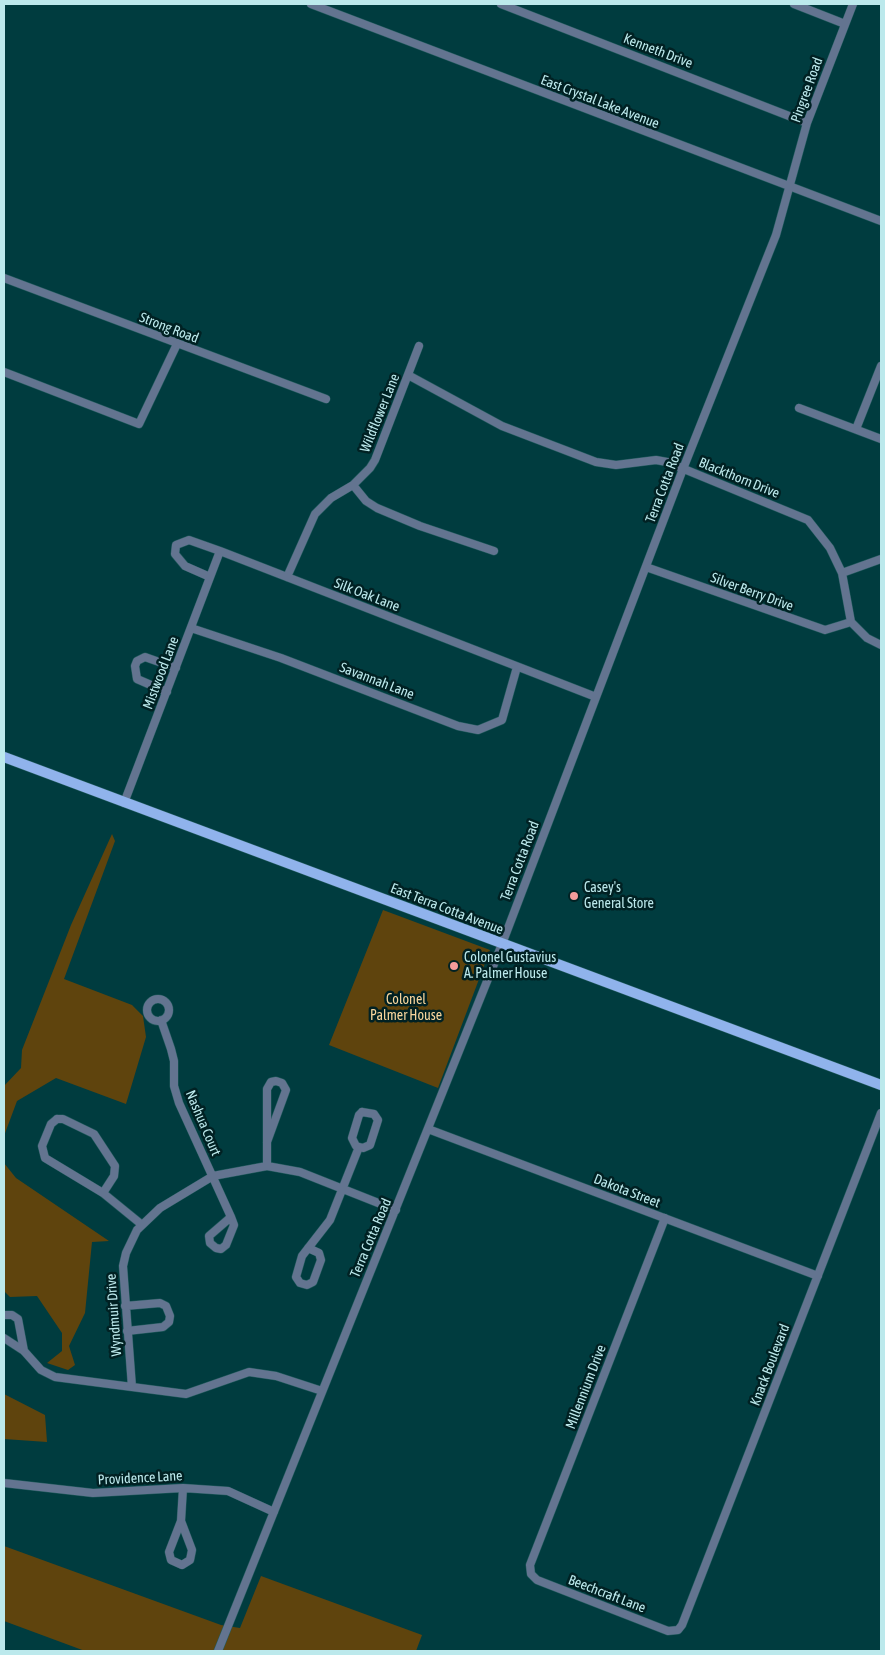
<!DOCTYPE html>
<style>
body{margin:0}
#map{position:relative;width:885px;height:1655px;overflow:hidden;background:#003c3f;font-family:"Asap Condensed",sans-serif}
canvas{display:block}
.frame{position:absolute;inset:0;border:5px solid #bce9ec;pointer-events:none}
</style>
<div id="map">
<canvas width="885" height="1655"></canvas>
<div class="frame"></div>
</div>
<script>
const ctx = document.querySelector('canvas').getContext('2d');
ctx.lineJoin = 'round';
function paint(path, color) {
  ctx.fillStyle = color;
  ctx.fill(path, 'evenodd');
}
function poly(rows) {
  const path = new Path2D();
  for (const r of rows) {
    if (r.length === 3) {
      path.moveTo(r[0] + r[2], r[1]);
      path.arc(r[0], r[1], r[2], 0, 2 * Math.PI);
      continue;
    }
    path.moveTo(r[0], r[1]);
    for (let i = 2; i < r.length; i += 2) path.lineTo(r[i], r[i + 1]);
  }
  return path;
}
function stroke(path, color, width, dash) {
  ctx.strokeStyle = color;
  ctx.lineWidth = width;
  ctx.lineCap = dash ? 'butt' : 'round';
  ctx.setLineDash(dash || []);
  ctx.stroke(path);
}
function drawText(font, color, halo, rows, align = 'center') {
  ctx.font = font + ' "Asap Condensed",sans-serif';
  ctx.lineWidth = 5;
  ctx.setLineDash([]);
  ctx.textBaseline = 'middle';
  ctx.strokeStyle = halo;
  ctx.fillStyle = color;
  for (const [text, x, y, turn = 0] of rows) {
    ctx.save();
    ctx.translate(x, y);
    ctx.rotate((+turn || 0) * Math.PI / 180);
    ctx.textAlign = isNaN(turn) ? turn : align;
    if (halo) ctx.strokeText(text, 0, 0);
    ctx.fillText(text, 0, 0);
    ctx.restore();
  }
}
paint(poly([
 [112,834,115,841,64,979,132,1005,143,1016,146,1037,126,1104,56,1078,17,1101,4,1136,4,1086,21,1068,22,1050,71,925],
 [383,910,490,950,438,1088,329,1045],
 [4,1163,16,1178,109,1241,92,1242,85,1313,69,1346,75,1365,68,1370,47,1363,62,1351,62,1333,37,1296,10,1297,4,1291],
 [4,1394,45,1415,47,1442,4,1439],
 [4,1546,221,1625,240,1628,261,1576,422,1635,416,1651,85,1651,4,1621]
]), '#5f440d');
const minor = poly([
 [311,4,881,221],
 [501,4,807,123],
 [794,4,845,24],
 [4,278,326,399],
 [4,372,139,424,177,344],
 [408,375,502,426,596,462,616,465,656,460,667,462,808,520,830,548,842,573,851,622,867,638,881,645],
 [799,408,881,439],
 [856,429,881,366],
 [353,485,366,501,377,508,420,526,494,551],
 [646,567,825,630,851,622],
 [842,573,881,559],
 [210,577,185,566,175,554,176,545,189,540,220,551,596,697],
 [287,577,315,514,331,498,353,485,370,468,375,460,419,346],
 [191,628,281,658,458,726,478,730,502,720,517,667],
 [167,692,137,679,135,666,137,661,145,657,176,668],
 [124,803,220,551],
 [158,1010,11],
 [161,1020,171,1049,174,1061,174,1086,179,1103,231,1217,234,1225,226,1245,221,1249,216,1248,210,1243,209,1236,231,1217],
 [362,1112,374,1114,378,1120,370,1145,363,1148,356,1146,352,1138,359,1115,362,1112],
 [57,1119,63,1119,94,1134,115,1166,114,1176,103,1193,45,1158,42,1146,51,1124,57,1119],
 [428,1129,818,1276],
 [267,1166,267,1089,271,1082,276,1081,282,1083,286,1090,267,1142],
 [103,1193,141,1224],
 [665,1218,530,1565,531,1574,537,1580,668,1631,678,1630,682,1625,881,1113],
 [308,1248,319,1253,321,1260,313,1282,307,1285,300,1283,296,1277,302,1256,330,1220,359,1147],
 [125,1306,160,1303,166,1306,170,1316,169,1322,163,1327,127,1331],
 [4,1315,12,1315,18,1319,24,1351],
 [4,1338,24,1351,41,1370,55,1377,186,1394,249,1372,276,1376,322,1391],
 [132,1387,123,1266,126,1253,137,1230,160,1208,213,1176,267,1166,300,1172,396,1210],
 [4,1483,93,1493,183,1488,228,1491,274,1512],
 [181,1521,192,1550,190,1560,182,1565,171,1560,169,1552,181,1521,183,1488],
 [218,1651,502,944,683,469,776,235,807,123,853,4]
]);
const major = poly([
 [4,757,881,1085]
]);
stroke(minor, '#225b5e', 9);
stroke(major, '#225b5e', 11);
stroke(minor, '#637490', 8);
stroke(major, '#90b3ec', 10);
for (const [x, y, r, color] of [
 [574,896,5,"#f59b9a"],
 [454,966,5,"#f59b9a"]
]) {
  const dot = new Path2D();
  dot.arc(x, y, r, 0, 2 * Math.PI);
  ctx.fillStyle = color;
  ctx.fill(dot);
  stroke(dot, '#002123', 2);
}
drawText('14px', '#bce9ec', '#002123', [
 ["Kenneth Drive",658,51,21],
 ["Pingree Road",807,90,-70],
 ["East Crystal Lake Avenue",600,102,21],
 ["Strong Road",169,328,21],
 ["Wildflower Lane",380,413,-68],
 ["Blackthorn Drive",739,478,22],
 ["Terra Cotta Road",665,483,-69],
 ["Silver Berry Drive",752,592,20],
 ["Silk Oak Lane",367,595,21],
 ["Mistwood Lane",161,673,-69],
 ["Savannah Lane",377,681,21],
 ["Terra Cotta Road",520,861,-69],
 ["East Terra Cotta Avenue",447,909,21],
 ["Nashua Court",203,1123,67],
 ["Dakota Street",627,1191,21],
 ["Terra Cotta Road",371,1238,-67],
 ["Wyndmuir Drive",114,1315,-94],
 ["Knack Boulevard",770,1365,-69],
 ["Millennium Drive",586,1387,-69],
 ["Providence Lane",140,1478,-3],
 ["Beechcraft Lane",607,1594,21]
]);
drawText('14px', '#bce9ec', '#002123', [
 ["Casey's",584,888],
 ["General Store",584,904],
 ["Colonel Gustavius",464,958],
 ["A. Palmer House",464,974]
], 'left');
drawText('14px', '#f7d59c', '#002123', [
 ["Colonel",406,1000],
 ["Palmer House",406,1016]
]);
</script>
